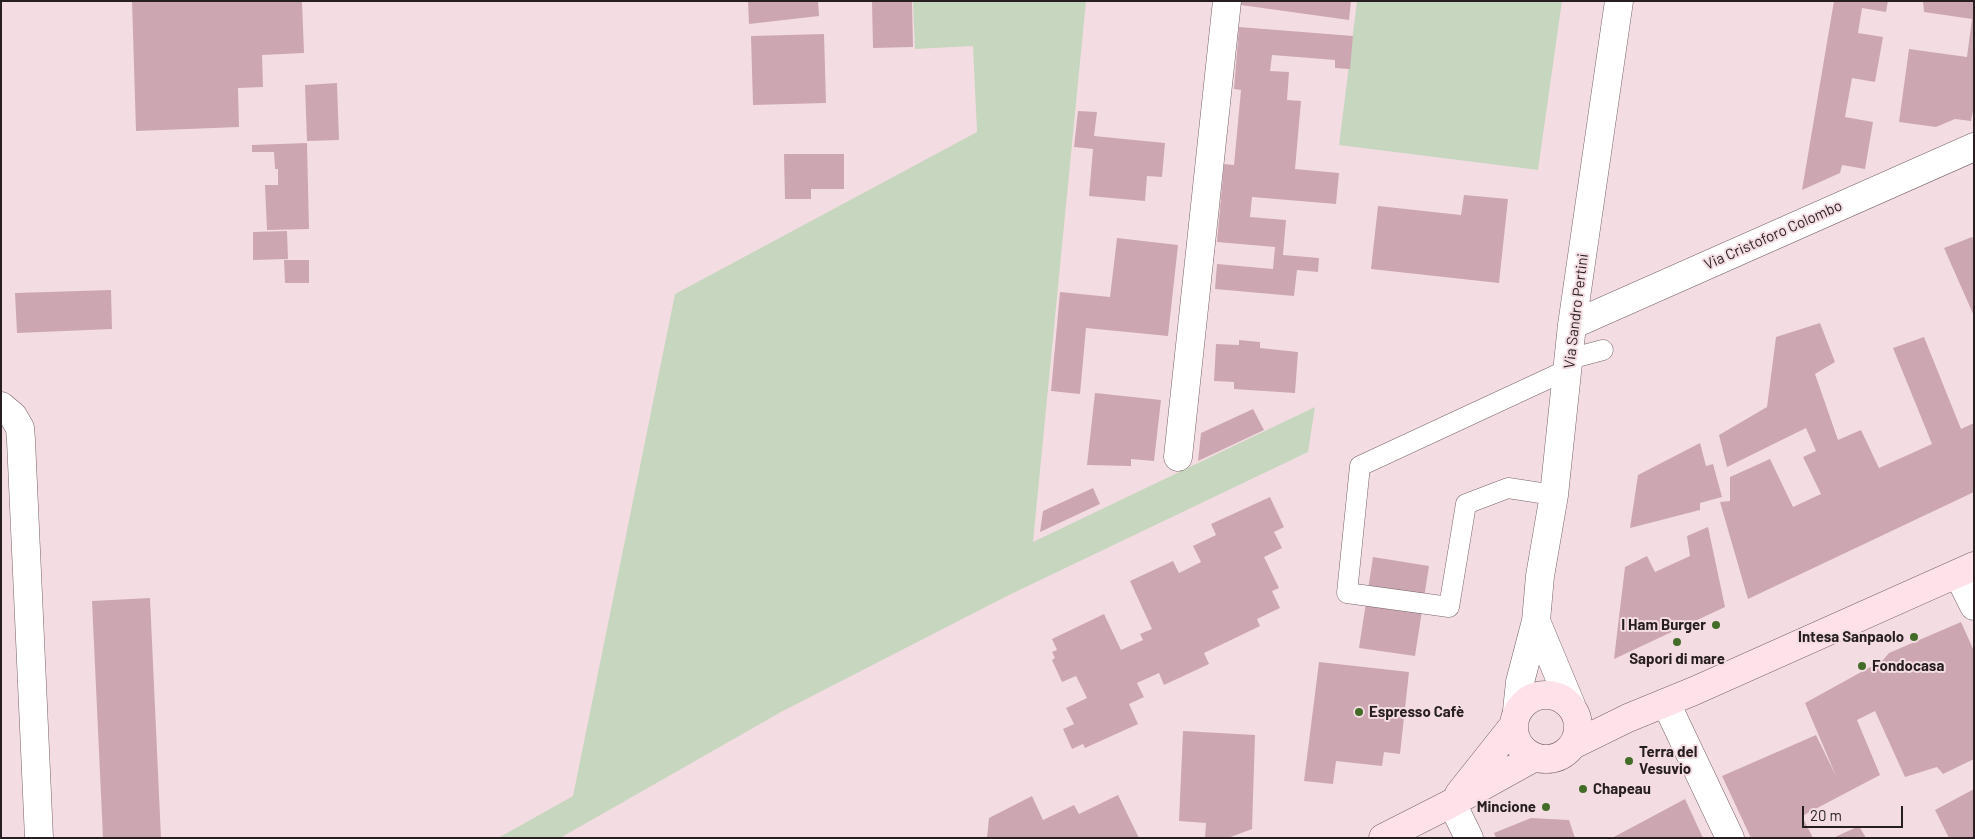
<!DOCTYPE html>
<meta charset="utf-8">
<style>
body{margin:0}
#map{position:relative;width:1975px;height:839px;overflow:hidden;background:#f4dde2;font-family:Barlow,sans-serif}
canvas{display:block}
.frame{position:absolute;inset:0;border:2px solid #261e20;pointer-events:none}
.scale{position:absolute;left:1802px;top:806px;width:101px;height:22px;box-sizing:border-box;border:2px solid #261e20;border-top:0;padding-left:6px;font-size:15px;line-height:18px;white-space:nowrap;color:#261e20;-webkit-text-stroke:4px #f4dde2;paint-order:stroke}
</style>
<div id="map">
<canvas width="1975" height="839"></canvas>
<div class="frame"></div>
<div class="scale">20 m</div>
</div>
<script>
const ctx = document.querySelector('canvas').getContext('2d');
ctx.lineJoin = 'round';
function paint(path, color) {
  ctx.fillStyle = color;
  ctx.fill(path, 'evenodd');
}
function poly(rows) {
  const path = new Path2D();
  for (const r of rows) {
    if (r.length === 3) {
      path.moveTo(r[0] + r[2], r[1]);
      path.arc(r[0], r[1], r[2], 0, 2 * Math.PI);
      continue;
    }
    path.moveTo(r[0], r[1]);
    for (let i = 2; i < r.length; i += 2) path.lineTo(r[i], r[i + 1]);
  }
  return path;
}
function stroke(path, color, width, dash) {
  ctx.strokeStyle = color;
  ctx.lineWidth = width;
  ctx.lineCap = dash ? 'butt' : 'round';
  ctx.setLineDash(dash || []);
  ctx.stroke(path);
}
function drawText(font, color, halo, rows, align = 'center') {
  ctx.font = font + ' Barlow,sans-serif';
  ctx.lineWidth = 4;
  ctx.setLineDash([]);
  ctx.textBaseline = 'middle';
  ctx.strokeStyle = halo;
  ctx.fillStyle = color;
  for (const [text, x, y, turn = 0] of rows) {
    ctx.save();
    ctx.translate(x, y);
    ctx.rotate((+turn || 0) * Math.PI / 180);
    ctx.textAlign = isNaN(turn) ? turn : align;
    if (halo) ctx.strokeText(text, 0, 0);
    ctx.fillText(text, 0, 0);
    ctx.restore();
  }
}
paint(poly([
 [913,1,1086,1,1033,542,1315,407,1308,452,1009,595,781,712,560,838,498,838,573,796,675,294,977,132,973,46,915,49],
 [1357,1,1562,1,1538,170,1339,145]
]), '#c7d6bf');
paint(poly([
 [132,1,302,1,304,53,262,55,263,87,238,88,239,127,136,131],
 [748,1,818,1,819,16,749,24],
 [872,1,912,1,913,47,873,48],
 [1241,1,1351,1,1349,20,1241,5],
 [1834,1,1888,1,1886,12,1862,8,1858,33,1883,37,1875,82,1852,78,1845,117,1873,122,1865,169,1842,165,1840,173,1802,190],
 [1923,1,1974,1,1974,106,1971,121,1955,119,1936,127,1899,122,1909,49,1967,57,1972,19,1924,12],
 [1239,27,1353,36,1350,69,1335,68,1335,60,1272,55,1270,71,1289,72,1287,100,1301,101,1295,169,1339,173,1336,204,1252,197,1250,217,1286,220,1283,255,1319,258,1318,272,1297,270,1294,296,1215,289,1217,264,1273,269,1275,247,1217,242,1224,164,1234,165,1241,90,1234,89],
 [824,34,826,103,753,105,751,36],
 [337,83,339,140,307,141,305,85],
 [1078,111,1097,112,1094,136,1165,143,1162,177,1147,176,1145,201,1089,196,1093,149,1074,147],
 [307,143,309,229,267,230,265,185,278,185,278,169,275,169,274,152,252,152,252,145],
 [784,154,844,154,844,189,811,189,811,199,785,199],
 [1464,195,1508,199,1499,283,1371,269,1378,206,1461,215],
 [287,231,288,259,253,260,253,232],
 [1972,237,1974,241,1974,316,1944,248],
 [1117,238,1178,245,1168,336,1086,328,1080,394,1051,391,1060,292,1110,297],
 [284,260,309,260,309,283,285,283],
 [111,290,112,329,17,333,15,293],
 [1820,323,1835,362,1815,374,1838,440,1861,430,1879,468,1932,444,1893,348,1924,337,1961,429,1974,423,1974,492,1748,599,1720,502,1730,501,1730,477,1770,459,1793,507,1821,494,1803,457,1816,451,1806,428,1727,467,1719,435,1767,407,1776,337],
 [1239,340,1260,342,1260,348,1298,352,1295,393,1234,389,1234,382,1214,381,1216,344,1239,345],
 [1095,393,1161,400,1154,461,1131,459,1131,466,1087,465],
 [1253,409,1264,430,1198,461,1201,433],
 [1700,443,1706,466,1713,464,1722,497,1700,503,1700,510,1630,528,1638,475],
 [1093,488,1100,504,1040,532,1043,511],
 [1270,497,1284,527,1274,532,1282,548,1264,557,1279,588,1272,591,1280,608,1257,619,1260,626,1204,653,1209,664,1164,685,1159,673,1137,683,1144,697,1129,704,1138,724,1085,748,1083,744,1072,749,1063,729,1074,724,1066,708,1087,698,1076,676,1062,682,1052,660,1055,658,1052,652,1057,650,1052,639,1104,614,1121,650,1143,640,1140,634,1152,629,1130,581,1173,561,1179,573,1201,562,1193,546,1216,535,1211,524],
 [1708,527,1725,607,1614,659,1625,567,1647,556,1655,572,1690,556,1687,536],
 [1373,557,1429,566,1415,656,1359,648],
 [150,598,161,838,103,838,92,601],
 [1961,622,1974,651,1974,759,1943,774,1937,767,1905,777,1875,711,1857,720,1880,775,1802,816,1813,838,1751,838,1722,776,1816,735,1836,776,1805,703,1883,660,1889,653],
 [1319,662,1409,672,1400,754,1384,752,1382,766,1336,761,1333,784,1304,781],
 [1183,731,1255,735,1252,829,1228,838,1205,838,1206,823,1179,821],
 [1974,789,1974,838,1949,838,1935,810],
 [1118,795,1139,838,987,838,989,818,1032,796,1043,820,1074,805,1079,814],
 [1685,799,1703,838,1612,838],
 [1531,818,1569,820,1575,838,1496,838,1494,833],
 [1859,826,1866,838,1833,838]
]), '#cca7b1');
const lane = poly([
 [1569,359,1603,350],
 [1554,495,1508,488,1466,504,1449,607,1347,593,1360,466,1569,369]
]);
const street = poly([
 [1572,325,1974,147],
 [1,406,13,416,20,428,21,440,39,838],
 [1178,457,1227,1],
 [1958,574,1974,606],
 [1536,621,1571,705],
 [1666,703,1730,838],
 [1517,711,1520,682,1536,621,1540,576,1554,495,1572,325,1619,1],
 [1452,803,1469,838]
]);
const secondary = poly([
 [1546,727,32],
 [1573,745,1628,718,1694,691,1974,566],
 [1459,794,1513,726],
 [1383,838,1452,803,1535,757]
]);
stroke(lane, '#756266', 21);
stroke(street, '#756266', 29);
stroke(secondary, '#756266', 29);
stroke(lane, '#fff', 20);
stroke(street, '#fff', 28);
stroke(secondary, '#ffe1ea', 28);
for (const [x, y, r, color] of [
 [1716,625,5,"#436c29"],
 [1914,637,5,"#436c29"],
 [1677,642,5,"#436c29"],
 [1862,666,5,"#436c29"],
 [1359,712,5,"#436c29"],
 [1629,761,5,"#436c29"],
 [1583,789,5,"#436c29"],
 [1546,807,5,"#436c29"]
]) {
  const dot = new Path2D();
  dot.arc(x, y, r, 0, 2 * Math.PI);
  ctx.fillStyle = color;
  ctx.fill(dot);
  stroke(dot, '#f4dde2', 2);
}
drawText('15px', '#261e20', '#f4dde2', [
 ["Via Cristoforo Colombo",1773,235,-24],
 ["Via Sandro Pertini",1576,311,-83]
]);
drawText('bold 15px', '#261e20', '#f4dde2', [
 ["I Ham Burger",1706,625,"right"],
 ["Intesa Sanpaolo",1904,637,"right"],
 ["Sapori di mare",1677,659,"center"],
 ["Fondocasa",1872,666],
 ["Espresso Cafè",1369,712],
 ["Terra del",1639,752],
 ["Vesuvio",1639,769],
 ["Chapeau",1593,789],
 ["Mincione",1536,807,"right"]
], 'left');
</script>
